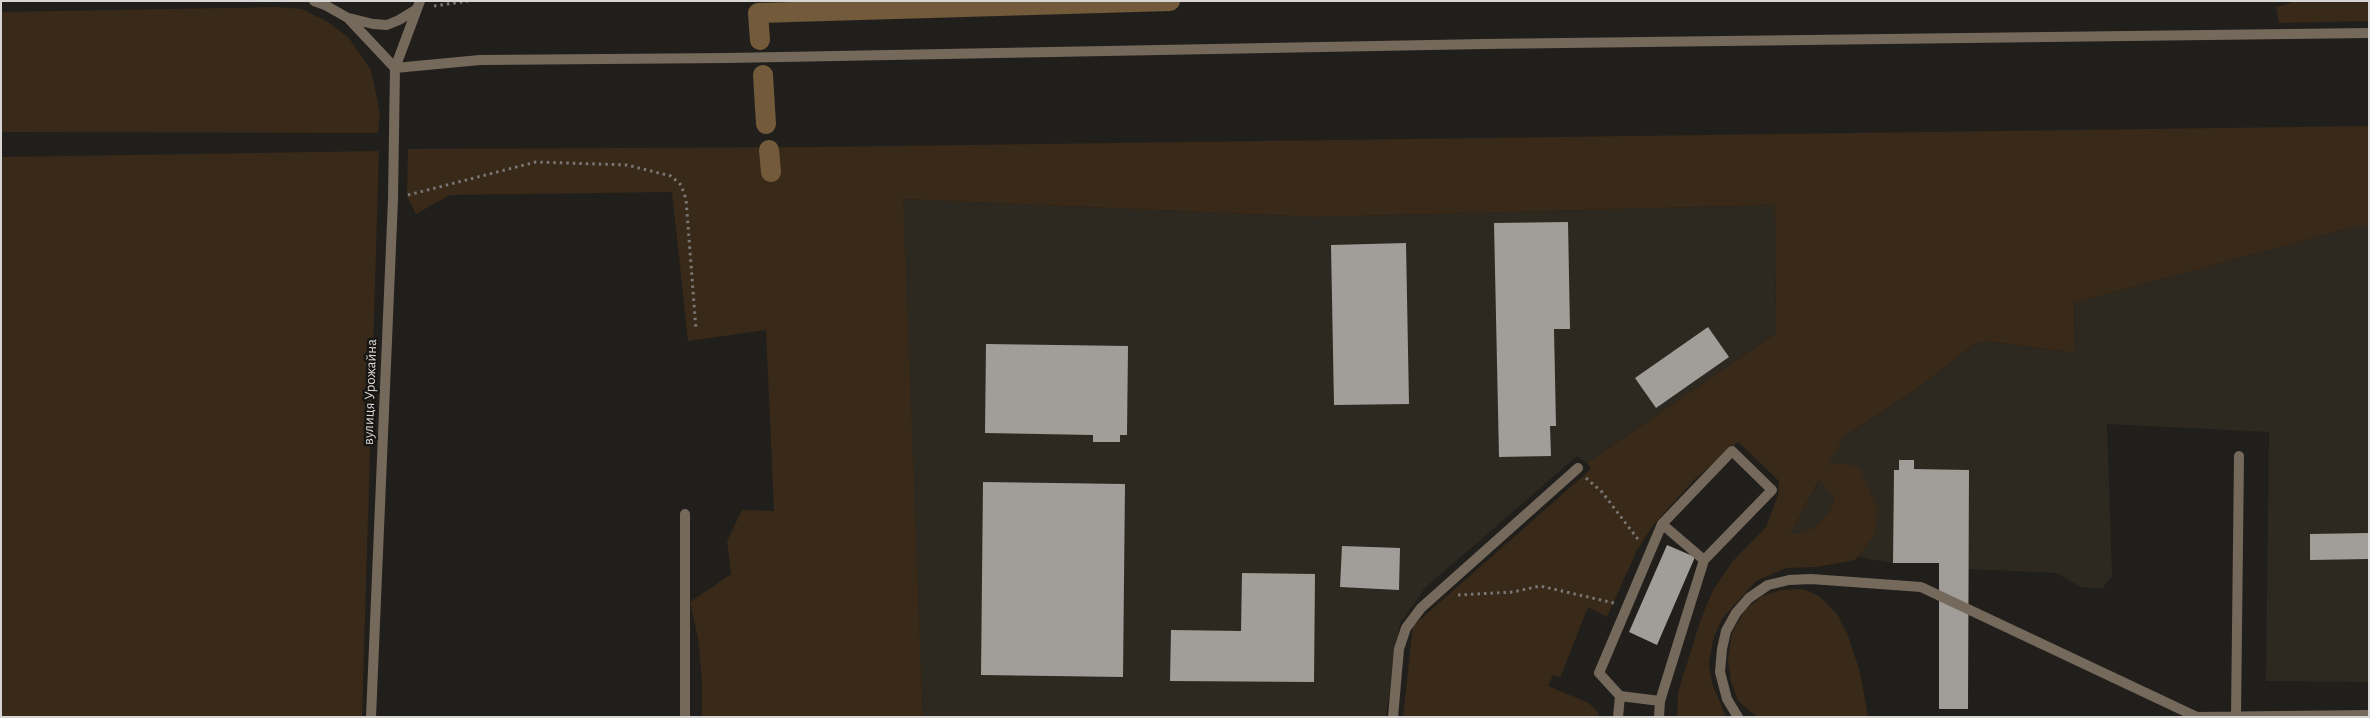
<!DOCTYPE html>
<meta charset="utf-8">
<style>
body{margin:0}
#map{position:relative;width:2370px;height:718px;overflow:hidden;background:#211f1c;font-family:"Alegreya Sans",sans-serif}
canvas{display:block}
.frame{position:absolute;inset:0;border:2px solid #d8d6d4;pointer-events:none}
</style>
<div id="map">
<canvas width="2370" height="718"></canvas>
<div class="frame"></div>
</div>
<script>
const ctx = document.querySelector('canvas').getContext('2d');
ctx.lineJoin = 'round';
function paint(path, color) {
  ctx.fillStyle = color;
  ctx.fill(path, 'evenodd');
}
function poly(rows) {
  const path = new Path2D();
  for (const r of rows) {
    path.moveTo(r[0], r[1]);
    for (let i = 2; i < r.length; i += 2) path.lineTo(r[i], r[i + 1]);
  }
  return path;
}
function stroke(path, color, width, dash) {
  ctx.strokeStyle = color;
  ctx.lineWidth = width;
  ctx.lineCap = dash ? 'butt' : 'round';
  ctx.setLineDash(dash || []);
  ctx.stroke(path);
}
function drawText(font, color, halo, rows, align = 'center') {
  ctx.font = font + ' "Alegreya Sans",sans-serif';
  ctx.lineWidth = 5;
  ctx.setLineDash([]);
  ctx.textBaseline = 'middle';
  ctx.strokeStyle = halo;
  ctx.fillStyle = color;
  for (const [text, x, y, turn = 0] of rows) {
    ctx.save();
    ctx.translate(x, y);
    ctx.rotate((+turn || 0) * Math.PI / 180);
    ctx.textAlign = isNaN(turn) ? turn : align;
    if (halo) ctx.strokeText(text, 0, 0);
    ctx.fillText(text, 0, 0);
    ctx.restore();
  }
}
paint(poly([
 [902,199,1318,217,1775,205,1776,333,1587,463,1577,456,1425,588,1400,623,1386,717,923,717],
 [2354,227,2369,227,2369,682,2266,681,2269,432,2107,424,2112,576,2102,589,2081,587,2056,573,1968,569,1969,470,1914,469,1914,460,1899,460,1899,470,1894,470,1893,563,1785,544,1843,437,1914,391,1973,345,1987,341,2075,353,2074,303]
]), '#2d2820');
paint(poly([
 [2298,1,2369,1,2369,21,2279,23,2276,7],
 [278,7,302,9,328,22,349,38,371,70,380,113,378,133,1,132,1,12],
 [2369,126,2369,227,2354,227,2074,303,2075,353,1987,341,1973,345,1914,391,1843,437,1828,466,1839,462,1859,467,1878,509,1875,535,1855,560,1817,567,1786,568,1756,581,1722,619,1713,640,1709,664,1712,683,1726,717,1677,717,1678,692,1701,619,1713,590,1733,561,1766,527,1778,495,1779,481,1738,442,1695,479,1654,524,1637,550,1607,617,1588,607,1560,678,1553,675,1548,686,1589,703,1598,712,1599,717,1403,717,1413,626,1591,469,1587,463,1776,333,1775,205,1318,217,903,199,923,717,702,717,702,681,698,638,690,602,731,574,727,541,742,510,774,511,766,330,688,341,672,192,450,195,416,214,407,196,408,149,818,147],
 [1819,480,1835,498,1830,510,1814,528,1797,534,1791,533],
 [379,151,362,717,1,717,1,157],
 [1803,589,1819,596,1837,614,1847,633,1860,672,1868,716,2118,717,1757,717,1738,701,1731,681,1728,660,1732,633,1745,610,1762,596,1781,590]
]), '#382918');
stroke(poly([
 [760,40,758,13,1170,1],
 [763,75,766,124],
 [769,150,771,172]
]), '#735a3b', 20);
paint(poly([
 [1568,222,1570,329,1554,329,1556,426,1550,426,1551,456,1499,457,1494,223],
 [1406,243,1409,404,1334,405,1331,245],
 [1708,327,1729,357,1656,408,1635,378],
 [986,344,1128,346,1127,435,1120,435,1120,442,1093,442,1093,435,985,433],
 [1899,460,1914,460,1914,469,1969,470,1968,709,1939,709,1939,563,1893,563,1894,470,1899,470],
 [983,482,1125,484,1123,677,981,675],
 [2369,533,2369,559,2310,560,2310,534],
 [1667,545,1695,557,1657,645,1629,632],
 [1342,546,1400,548,1399,590,1340,587],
 [1242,573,1315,574,1314,682,1170,681,1171,630,1241,631]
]), '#a19e9a');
stroke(poly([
 [434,6,468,1],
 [408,195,536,162,627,165,671,176,681,185,686,199,696,330],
 [1586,478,1602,492,1640,542],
 [1458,595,1513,592,1540,586,1614,603]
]), '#797775', 3, [2.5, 4]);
stroke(poly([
 [1662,524,1704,560],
 [2236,716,2239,456],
 [1618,717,1620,696],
 [1659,717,1660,701,1704,560,1772,490,1732,451,1662,524,1599,673,1620,696,1660,701],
 [1738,717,1727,699,1720,672,1722,649,1726,631,1736,613,1749,598,1768,585,1789,580,1811,579,1921,587,2197,717],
 [2196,717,2369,715]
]), '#75695c', 10);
stroke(poly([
 [314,1,325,5,348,18,395,68,420,1],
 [349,18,373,24,387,25,399,20,417,9],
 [685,514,685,717],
 [1393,717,1399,649,1406,628,1421,608,1578,468]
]), '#75695c', 10);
stroke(poly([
 [371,717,393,199,395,68,480,60,728,58,1484,44,2369,33]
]), '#75695c', 10);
drawText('15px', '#d8d6d4', '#181613', [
 ["вулиця Урожайна",370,392,-88]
]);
</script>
